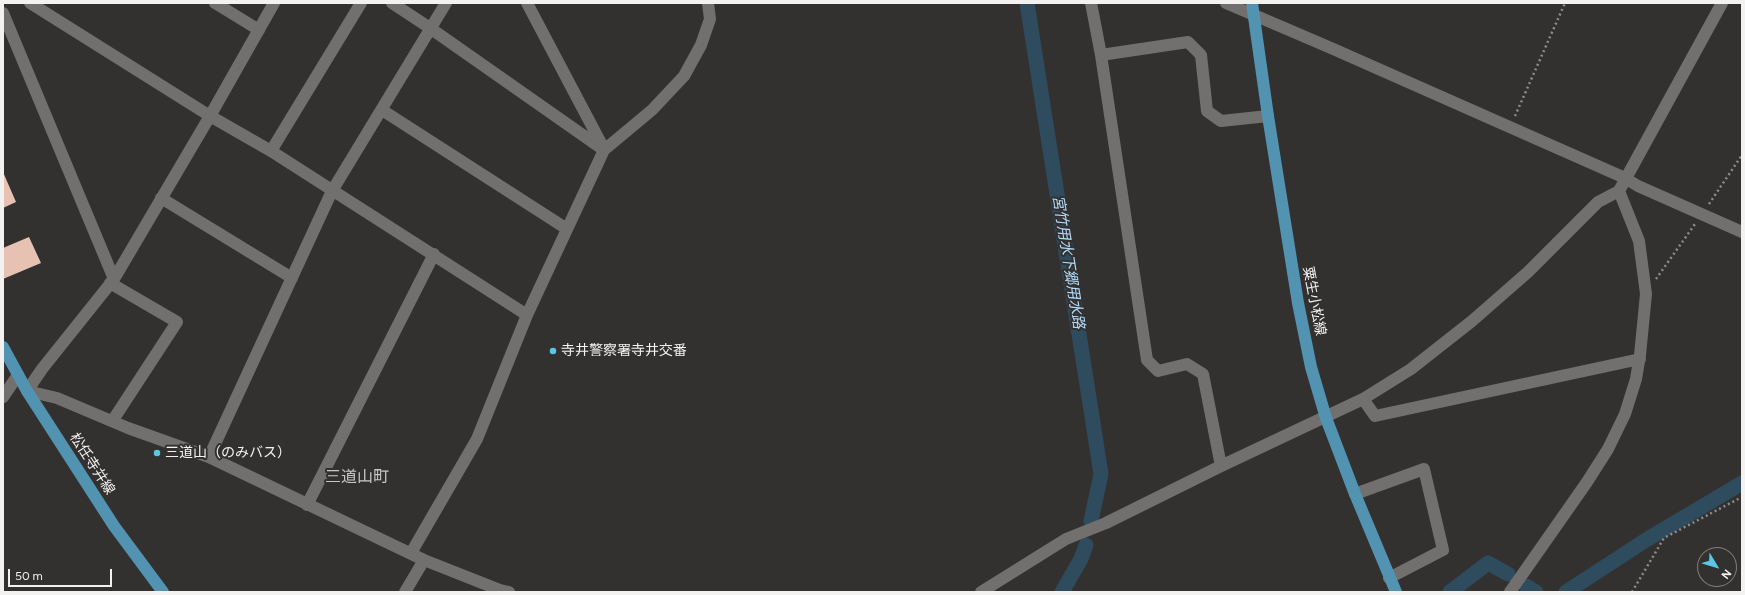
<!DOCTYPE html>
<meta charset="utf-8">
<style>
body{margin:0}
#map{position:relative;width:1745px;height:595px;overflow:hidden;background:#33312f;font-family:Figtree,sans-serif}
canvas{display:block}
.frame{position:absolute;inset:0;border:4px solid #f4f2f1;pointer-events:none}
.north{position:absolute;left:1697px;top:547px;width:40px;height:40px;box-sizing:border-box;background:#33312f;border:1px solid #807e7d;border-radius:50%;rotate:128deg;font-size:11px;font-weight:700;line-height:16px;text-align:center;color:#f4f2f1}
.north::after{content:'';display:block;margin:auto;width:14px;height:18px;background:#5ac8e5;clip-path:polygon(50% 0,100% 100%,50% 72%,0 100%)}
.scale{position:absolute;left:8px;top:569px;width:104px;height:18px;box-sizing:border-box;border:2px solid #f4f2f1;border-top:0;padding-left:5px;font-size:12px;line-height:14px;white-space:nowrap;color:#f4f2f1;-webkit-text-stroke:3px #33312f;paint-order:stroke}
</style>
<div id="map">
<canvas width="1745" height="595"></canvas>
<div class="frame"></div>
<div class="north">N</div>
<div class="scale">50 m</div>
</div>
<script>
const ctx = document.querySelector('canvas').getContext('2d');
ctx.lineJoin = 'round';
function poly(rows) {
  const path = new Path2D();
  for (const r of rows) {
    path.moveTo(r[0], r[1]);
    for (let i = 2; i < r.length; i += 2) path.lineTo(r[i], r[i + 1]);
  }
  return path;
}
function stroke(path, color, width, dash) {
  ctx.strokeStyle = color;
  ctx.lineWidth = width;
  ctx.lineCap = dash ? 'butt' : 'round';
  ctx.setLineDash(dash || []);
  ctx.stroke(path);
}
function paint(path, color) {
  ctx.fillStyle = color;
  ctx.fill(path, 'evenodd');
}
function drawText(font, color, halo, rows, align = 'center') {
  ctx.font = font + ' Figtree,"Noto Sans JP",sans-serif';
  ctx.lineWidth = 4;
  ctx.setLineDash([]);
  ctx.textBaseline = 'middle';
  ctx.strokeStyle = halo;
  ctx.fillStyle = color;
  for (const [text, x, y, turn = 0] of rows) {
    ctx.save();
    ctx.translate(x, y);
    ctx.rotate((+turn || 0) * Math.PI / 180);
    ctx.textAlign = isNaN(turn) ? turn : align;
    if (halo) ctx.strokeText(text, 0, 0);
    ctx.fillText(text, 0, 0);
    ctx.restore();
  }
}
stroke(poly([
 [1027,3,1101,474,1091,521],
 [1526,586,1536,592],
 [1062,592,1081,559,1086,545],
 [1450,592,1488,563,1508,574],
 [1566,592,1646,540,1742,483]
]), '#2f4b5e', 15);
paint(poly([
 [3,172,16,202,3,208],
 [29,237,41,263,3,279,3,248]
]), '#e7c2b3');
stroke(poly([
 [1515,116,1565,3],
 [1709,204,1742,155],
 [1656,279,1695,224],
 [1632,592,1664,538,1742,497]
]), '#8e8c8a', 2.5, [2, 3]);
stroke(poly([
 [30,3,210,116,271,151,527,315],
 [215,3,259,30],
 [274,3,210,116,114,279,42,369,27,391,57,398,128,428,209,457,424,560,500,590,509,592],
 [392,3,430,28,604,150],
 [527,3,603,147],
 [1091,3,1101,55,1147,360,1158,371,1187,364,1203,374,1221,466],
 [1226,3,1331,48,1625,178,1638,186,1742,232],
 [3,13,114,279],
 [1101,55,1188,42,1201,55,1207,111,1221,121,1268,116],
 [382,110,567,229],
 [271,151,361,3],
 [161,198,292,278],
 [110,283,177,322,113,420],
 [3,397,18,375],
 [1363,399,1375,416,1640,359],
 [209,457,332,191,446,3],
 [1355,494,1424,469,1443,550,1389,578],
 [307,505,434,254],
 [411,553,477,439,527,315,604,150,652,110,684,76,701,45,710,19,708,3],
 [405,592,424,560],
 [981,592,1066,539,1106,523,1221,466,1363,399,1411,369,1472,321,1528,272,1598,202,1619,191],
 [1510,592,1587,482,1608,449,1625,414,1636,379,1640,355,1646,294,1639,241,1619,191,1722,3]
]), '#72706e', 12);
stroke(poly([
 [1252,3,1268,116,1298,303,1311,367,1326,418,1355,494,1396,592],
 [3,347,27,391,114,526,163,592]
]), '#5293b2', 12);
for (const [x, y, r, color] of [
 [553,351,4,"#5ac8e5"],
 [157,453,4,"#5ac8e5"]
]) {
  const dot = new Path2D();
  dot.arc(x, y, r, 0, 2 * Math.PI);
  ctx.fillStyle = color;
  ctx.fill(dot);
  stroke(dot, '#33312f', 1.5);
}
drawText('14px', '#f4f2f1', '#33312f', [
 ["粟生小松線",1314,301,79],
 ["松任寺井線",92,464,57]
]);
drawText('14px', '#f4f2f1', '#33312f', [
 ["寺井警察署寺井交番",561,351],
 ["三道山（のみバス）",165,453]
], 'left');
drawText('italic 15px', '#b1dbfa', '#33312f', [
 ["宮竹用水下郷用水路",1068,262,81]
]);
drawText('16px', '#c8c6c4', '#33312f', [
 ["三道山町",357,477]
]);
</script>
